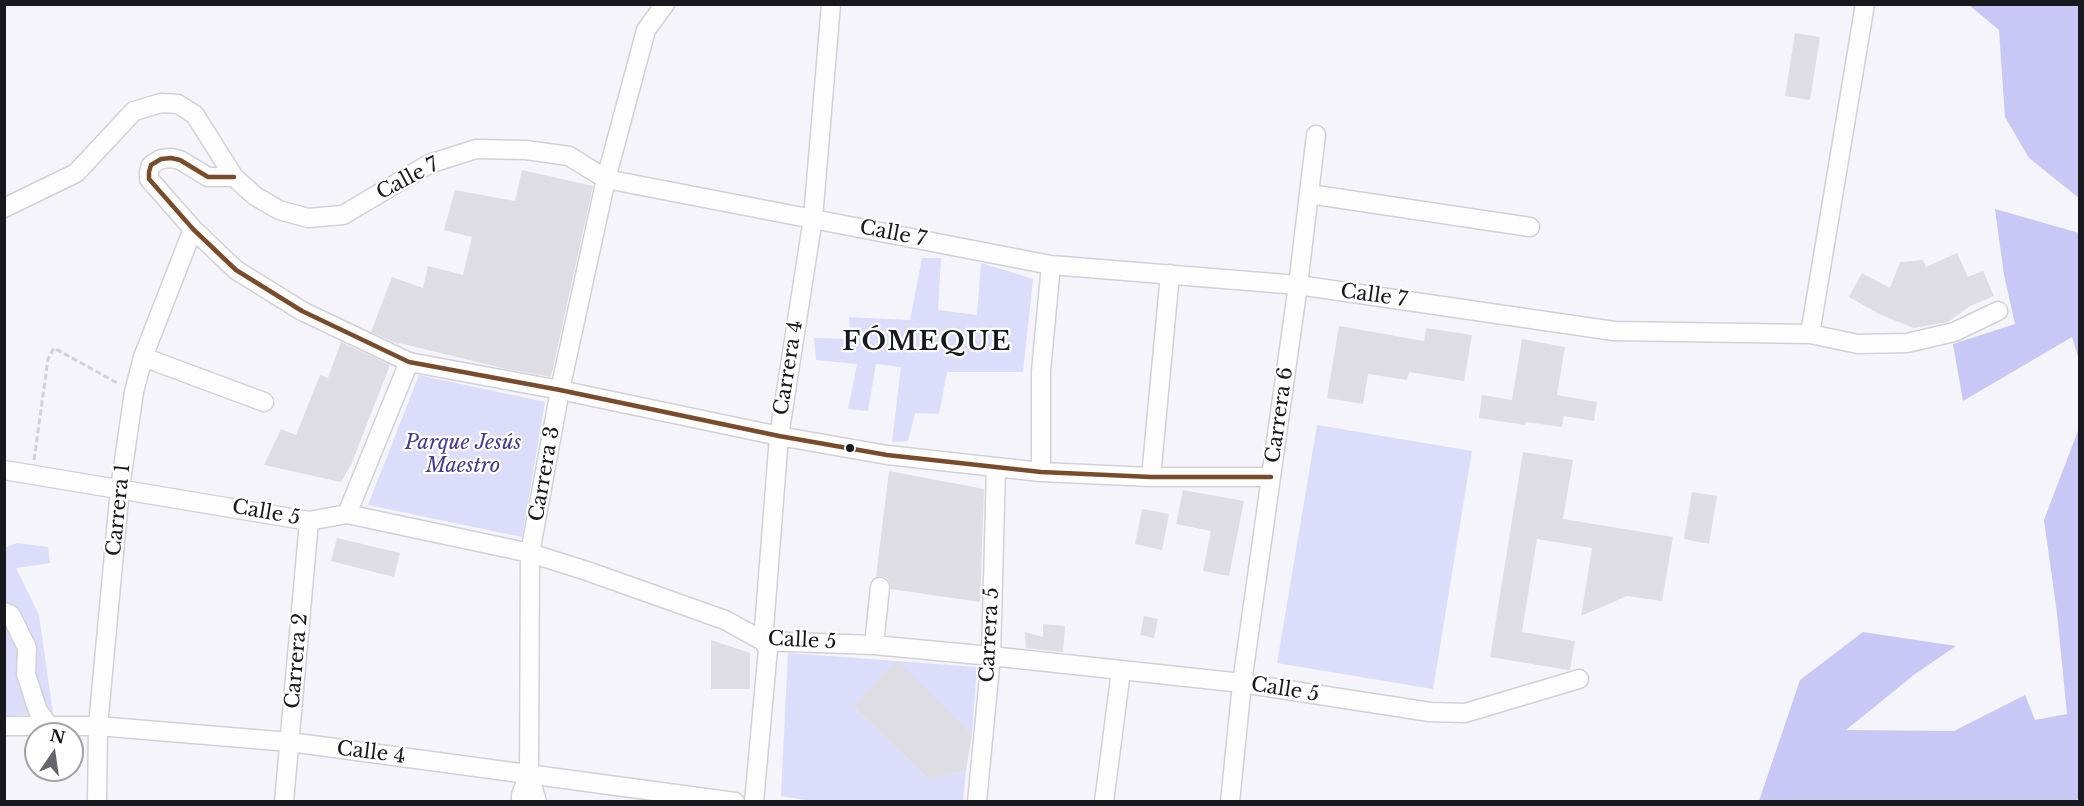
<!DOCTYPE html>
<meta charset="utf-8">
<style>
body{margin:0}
#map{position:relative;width:2084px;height:806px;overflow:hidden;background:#f4f4fa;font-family:"Libre Baskerville",serif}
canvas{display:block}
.frame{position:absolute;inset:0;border:6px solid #18181e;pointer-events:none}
.north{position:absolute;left:24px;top:722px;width:60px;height:60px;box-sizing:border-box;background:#fff;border:2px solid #a3a3a5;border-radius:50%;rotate:13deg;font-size:16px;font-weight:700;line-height:24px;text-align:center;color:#18181e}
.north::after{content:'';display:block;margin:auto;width:21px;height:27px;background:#65656b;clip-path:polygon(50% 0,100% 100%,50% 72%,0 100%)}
</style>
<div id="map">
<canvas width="2084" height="806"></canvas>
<div class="frame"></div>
<div class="north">N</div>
</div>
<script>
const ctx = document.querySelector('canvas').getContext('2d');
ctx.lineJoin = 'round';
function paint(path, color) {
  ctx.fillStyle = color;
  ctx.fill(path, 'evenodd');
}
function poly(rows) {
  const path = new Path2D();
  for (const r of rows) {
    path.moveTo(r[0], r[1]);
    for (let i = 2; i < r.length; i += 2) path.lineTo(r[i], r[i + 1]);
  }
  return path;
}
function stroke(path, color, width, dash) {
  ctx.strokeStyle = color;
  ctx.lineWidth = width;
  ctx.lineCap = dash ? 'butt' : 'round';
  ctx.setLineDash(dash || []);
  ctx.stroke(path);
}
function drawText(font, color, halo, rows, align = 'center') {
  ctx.font = font + ' "Libre Baskerville",serif';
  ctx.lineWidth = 4.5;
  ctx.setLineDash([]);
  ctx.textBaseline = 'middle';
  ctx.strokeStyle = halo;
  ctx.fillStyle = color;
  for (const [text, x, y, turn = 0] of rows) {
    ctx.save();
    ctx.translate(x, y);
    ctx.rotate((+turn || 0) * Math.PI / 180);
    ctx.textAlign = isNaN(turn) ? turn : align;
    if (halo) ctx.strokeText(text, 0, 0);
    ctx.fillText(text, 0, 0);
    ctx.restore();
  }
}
paint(poly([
 [922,258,941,258,938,310,977,315,981,263,1033,279,1023,372,947,372,939,414,915,413,908,441,892,442,901,367,876,364,868,411,848,409,857,364,816,360,814,338,850,339,849,317,910,320],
 [419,375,545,402,522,537,368,505],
 [1317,425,1472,451,1433,689,1277,663],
 [17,543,48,547,50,563,16,568,39,615,53,713,5,716,4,548],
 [788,653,977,667,972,734,897,662,853,706,928,779,966,771,963,801,818,802,781,796]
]), '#dcdcfb');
paint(poly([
 [1969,5,2079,5,2079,198,2029,158,2005,117,1999,30],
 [1995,209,2079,233,2079,360,2072,337,1963,401,1953,344,2015,324,2004,275],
 [2079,428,2079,798,2074,802,1759,801,1800,680,1863,632,1956,646,1915,674,1846,730,1954,731,2025,695,2035,720,2067,714,2057,613,2044,520]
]), '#c8c7f6');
paint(poly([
 [1795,33,1820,37,1810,100,1785,96],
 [522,170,593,186,551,377,506,369,399,343,398,344,371,332,392,277,423,288,428,266,463,275,472,237,444,230,455,190,515,201],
 [1957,253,1968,277,1983,271,1994,296,1970,306,1948,322,1914,328,1879,314,1849,297,1862,273,1890,288,1900,262,1923,260,1926,267],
 [1339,326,1424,341,1426,328,1472,335,1464,381,1409,372,1407,380,1368,374,1363,404,1327,398],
 [1522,339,1565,347,1557,395,1597,402,1594,421,1564,416,1562,427,1526,422,1525,425,1479,418,1482,395,1512,400],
 [341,342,390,365,351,465,341,482,264,465,281,429,296,435,320,375,328,378],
 [1523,452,1573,460,1563,519,1673,537,1662,601,1627,596,1581,616,1592,548,1537,539,1522,632,1575,641,1570,670,1568,670,1490,657],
 [889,471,984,489,980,602,891,589,890,583,887,578,882,576,876,577],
 [1183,490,1244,501,1229,576,1203,571,1211,531,1176,524],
 [1692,492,1717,496,1709,544,1684,539],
 [1142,509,1169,514,1162,550,1135,544],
 [337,538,400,553,394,577,331,561],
 [1144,616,1158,619,1154,638,1140,635],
 [1043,624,1065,626,1063,652,1026,648,1025,632,1043,637],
 [711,640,750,653,750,689,711,689],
 [897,661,972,734,966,771,928,779,853,706]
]), '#dddde3');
const minor = poly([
 [234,177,208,177,180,160,171,158,161,159,151,165,149,172,149,179,193,229,236,270,302,311,409,362,560,390,779,436,887,455,1041,472,1151,477,1271,477],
 [1309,194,1530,227],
 [4,208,76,173,134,111,161,103,178,104,195,115,234,177,255,196,279,210,308,218,343,215,429,164,476,149,526,150,569,156,606,179,1051,265,1298,285,1614,331,1810,334,1858,344,1907,343,1954,332,1998,311],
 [1810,334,1865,4],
 [143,357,264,402],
 [4,470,309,521,347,514,530,553,587,571,725,620,763,641,874,645,991,656,1242,683,1430,712,1465,713,1579,679],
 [1041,472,1041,371,1051,265],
 [1151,477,1170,274],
 [347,514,409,362],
 [4,612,11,615,27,648,26,674,38,711,50,727],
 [874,645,880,587],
 [4,726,98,726,290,742,735,802],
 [97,802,98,726,120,488,134,392,143,357,193,229],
 [284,802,309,521],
 [521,802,521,795,529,774],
 [537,802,529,774,530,553,560,390,606,179,646,30,665,4],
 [754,802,768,649,763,641,779,436,813,218,831,4],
 [977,802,991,656,996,468],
 [1104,802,1121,671],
 [1230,802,1242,683,1298,285,1316,135]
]);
stroke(minor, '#d1d1d7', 21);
stroke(poly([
 [34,460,48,359,54,348,119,384]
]), '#d2d2d5', 3, [6, 3]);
stroke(minor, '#fdfdfe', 18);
stroke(poly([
 [234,177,208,177,180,160,171,158,161,159,151,165,149,172,149,179,193,229,236,270,302,311,409,362,560,390,779,436,887,455,1041,472,1151,477,1271,477]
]), '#7a4b2a', 4.5);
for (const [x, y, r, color] of [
 [850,448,5,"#18181e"]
]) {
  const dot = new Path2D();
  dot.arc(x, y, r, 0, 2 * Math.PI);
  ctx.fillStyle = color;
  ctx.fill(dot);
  stroke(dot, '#fff', 2);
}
drawText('20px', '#18181e', '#fff', [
 ["Calle 7",408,179,-28],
 ["Calle 7",893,234,11],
 ["Calle 7",1374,296,8],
 ["Carrera 4",789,368,-81],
 ["Carrera 6",1280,415,-82],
 ["Carrera 3",545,474,-80],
 ["Carrera 1",119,510,-84],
 ["Calle 5",266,513,10],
 ["Carrera 5",990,635,-87],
 ["Calle 5",802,641,3],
 ["Carrera 2",297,661,-85],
 ["Calle 5",1285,690,9],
 ["Calle 4",371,753,7]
]);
drawText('italic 20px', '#443893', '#fff', [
 ["Parque Jesús",463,443],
 ["Maestro",463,466]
]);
ctx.letterSpacing = '1.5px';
drawText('bold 26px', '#18181e', '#fff', [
 ["FÓMEQUE",927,343]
]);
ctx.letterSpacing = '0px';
</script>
